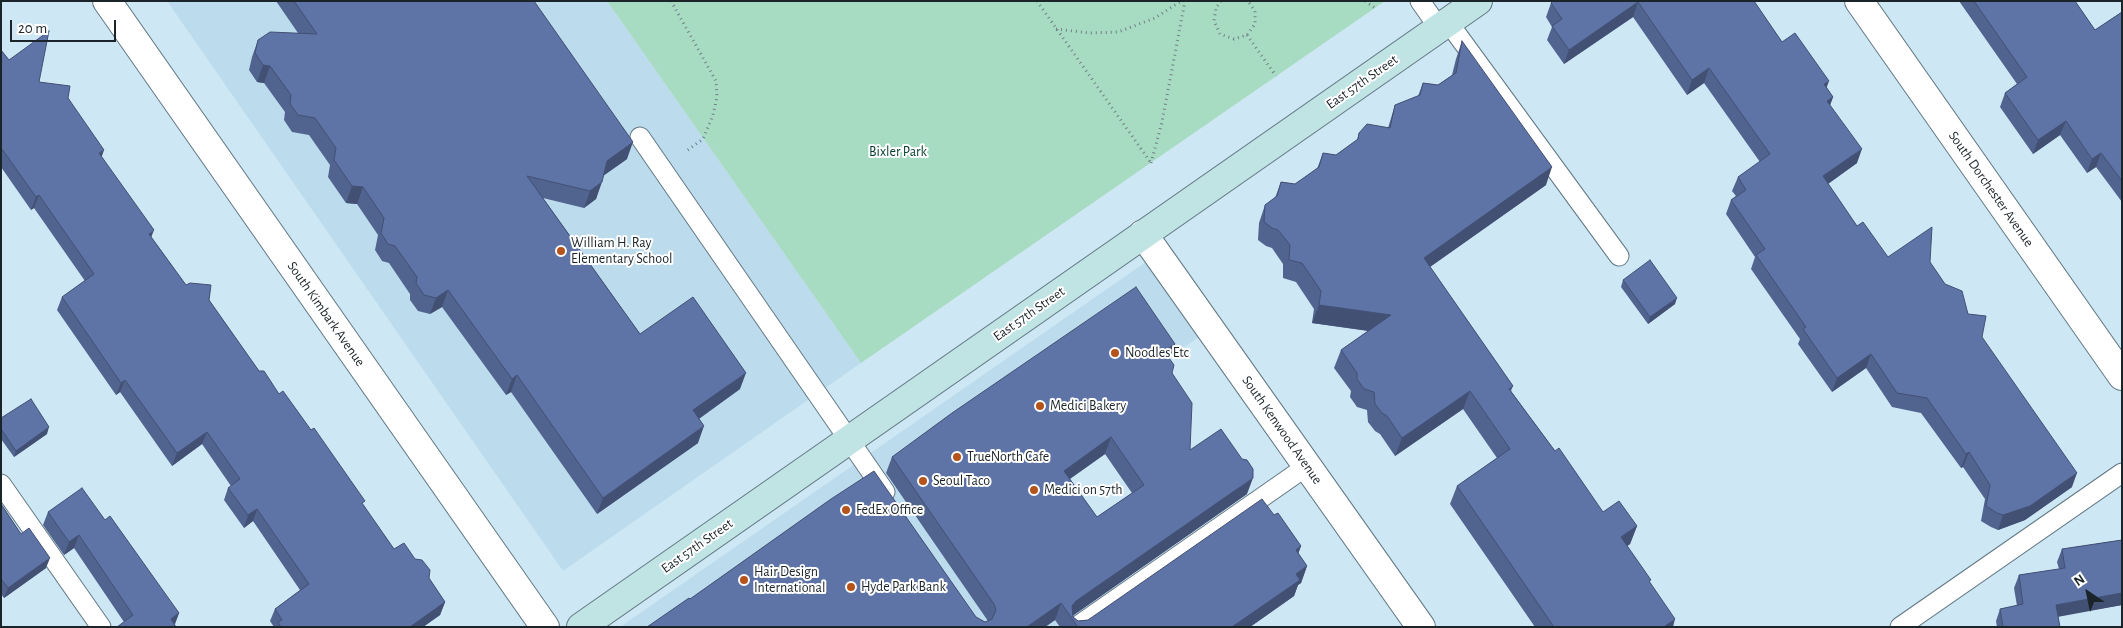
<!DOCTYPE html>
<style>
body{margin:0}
#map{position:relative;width:2123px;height:628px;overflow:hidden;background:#cee7f4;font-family:"Alegreya Sans",sans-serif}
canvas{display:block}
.frame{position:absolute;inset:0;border:2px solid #1b2429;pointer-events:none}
.north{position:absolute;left:2063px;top:568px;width:50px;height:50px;-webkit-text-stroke:4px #fff;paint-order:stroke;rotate:326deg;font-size:14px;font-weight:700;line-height:20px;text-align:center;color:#1b2429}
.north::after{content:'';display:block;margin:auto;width:18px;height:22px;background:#1b2429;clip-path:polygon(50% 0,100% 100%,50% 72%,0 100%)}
.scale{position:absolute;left:10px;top:20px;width:106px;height:22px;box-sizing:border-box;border:2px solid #1b2429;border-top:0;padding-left:6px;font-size:15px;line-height:18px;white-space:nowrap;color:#1b2429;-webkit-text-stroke:4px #fff;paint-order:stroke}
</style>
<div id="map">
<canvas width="2123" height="628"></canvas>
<div class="frame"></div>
<div class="north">N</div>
<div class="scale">20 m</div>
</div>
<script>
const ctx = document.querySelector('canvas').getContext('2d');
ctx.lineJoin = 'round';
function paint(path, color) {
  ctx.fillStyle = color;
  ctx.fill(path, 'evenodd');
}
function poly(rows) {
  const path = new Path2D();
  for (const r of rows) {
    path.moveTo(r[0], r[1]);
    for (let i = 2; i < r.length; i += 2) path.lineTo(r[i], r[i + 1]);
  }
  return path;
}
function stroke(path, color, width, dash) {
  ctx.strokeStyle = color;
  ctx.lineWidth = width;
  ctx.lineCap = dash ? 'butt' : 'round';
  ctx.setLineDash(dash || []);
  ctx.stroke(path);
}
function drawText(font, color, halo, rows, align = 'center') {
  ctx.font = font + ' "Alegreya Sans",sans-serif';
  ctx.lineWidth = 4;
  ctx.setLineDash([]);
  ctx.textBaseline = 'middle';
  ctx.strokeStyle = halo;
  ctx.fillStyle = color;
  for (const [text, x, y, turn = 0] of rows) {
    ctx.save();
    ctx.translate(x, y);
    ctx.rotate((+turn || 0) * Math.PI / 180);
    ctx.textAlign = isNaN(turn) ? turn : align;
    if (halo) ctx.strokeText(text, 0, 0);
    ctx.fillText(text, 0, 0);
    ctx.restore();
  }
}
paint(poly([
 [167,1,607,1,861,363,563,571],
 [1153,257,1206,332,1034,452,1128,585,1068,627,620,627]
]), '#bcdced');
paint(poly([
 [607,1,1385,1,861,363]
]), '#a8dcc2');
const lane = poly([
 [1420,1,1439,28],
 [1448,22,1619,256],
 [640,137,885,492],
 [1,484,101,627],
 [1076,627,1307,466],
 [1900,627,2122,473]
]);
const street = poly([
 [107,1,545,627],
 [1859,1,2122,376],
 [1143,234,1421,627]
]);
const secondary = poly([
 [581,627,1478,1]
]);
stroke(lane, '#627884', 21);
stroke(street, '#627884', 30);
stroke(secondary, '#627884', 30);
stroke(poly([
 [671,1,716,81,717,97,713,115,703,139,685,152],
 [1037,1,1151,163],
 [1221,1,1216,8,1214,21,1220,34,1234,39,1247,35,1255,24,1255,11,1248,1],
 [1365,1,1375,8],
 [1056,29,1090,33,1118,32,1155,18,1181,1],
 [1247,35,1276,76],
 [1151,163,1162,122,1185,1]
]), '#6f7f88', 3, [1, 4]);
stroke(lane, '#fff', 19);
stroke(street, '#fff', 28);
stroke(secondary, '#c0e3e4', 28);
paint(poly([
 [276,1,534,1,627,159,603,176,596,199,584,208,543,198,640,334,740,389,699,419,698,443,597,514,511,392,506,395,442,307,430,314,418,311,410,300,410,294,389,263,382,261,375,250,378,235,357,204,346,203,328,177,330,165,309,135,292,132,284,120,285,112,264,83,257,82,249,70,252,57,258,40,298,33],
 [1754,1,1782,42,1827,88,1833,97,1830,105,1857,163,1828,184,1857,226,1888,257,1930,262,1945,284,1968,314,2072,487,2025,520,1998,530,1991,527,1981,521,1985,499,1963,467,1961,468,1921,413,1892,407,1866,368,1832,392,1798,344,1800,339,1751,269,1755,257,1726,214,1731,200,1736,196,1732,191,1738,177,1760,162,1704,83,1687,95,1633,17,1564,64,1547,40,1552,27,1546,17,1551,3],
 [1959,1,2075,1,2095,30,2122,12,2122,202,2096,167,2087,173,2060,135,2033,154,2000,107,2005,93,2017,84],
 [1462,41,1546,185,1430,267,1513,386,1511,391,1555,451,1603,512,1637,526,1630,544,1627,546,1650,583,1673,627,1535,627,1450,504,1457,486,1497,458,1463,409,1395,456,1380,434,1375,431,1368,422,1367,410,1357,407,1350,397,1351,391,1334,368,1341,350,1368,331,1312,323,1314,309,1296,282,1283,278,1283,264,1272,248,1266,246,1258,240,1259,223,1265,205,1275,198,1281,182,1295,184,1317,169,1323,153,1336,155,1357,140,1359,133,1388,128,1395,105,1418,96,1423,83,1438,85,1452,75,1456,59],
 [1,50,9,60,39,82,68,98,102,157,151,237,186,285,209,300,259,371,279,394,363,505,394,549,429,578,445,602,440,615,423,627,274,627,270,621,275,609,300,590,253,521,244,528,224,500,228,488,231,486,202,444,172,466,120,392,116,395,57,310,62,297,85,281,34,208,31,210,1,167],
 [1623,280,1675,304,1648,324,1621,287],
 [1175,344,1169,359,1172,373,1190,450,1247,494,1072,616,1073,617,1078,621,1088,620,1274,515,1301,546,1298,553,1307,566,1301,583,1298,585,1294,596,1250,627,1060,627,1055,620,1045,627,647,627,690,599,976,617,985,622,988,621,886,473,892,457],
 [1105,454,1132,493,1097,517,1070,479],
 [1,418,47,434,14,457,1,439],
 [1,504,21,534,46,568,4,598,1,594],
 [48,512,105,520,179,613,175,624,124,622,74,548,64,555,43,525],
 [2122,540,2122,605,2058,616,2060,627,1997,627,1996,621,2000,609,2017,606,2014,588,2019,575,2059,569,2057,562,2062,549]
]), '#51638f');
paint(poly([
 [1638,2,1633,17,1564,64,1569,50],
 [263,65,270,66,264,83,257,82],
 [1709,68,1704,83,1687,95,1692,80],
 [1829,81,1824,95,1824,84],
 [1833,97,1828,111,1827,101],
 [2066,121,2060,135,2033,154,2038,140],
 [633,142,627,159,600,178,607,161],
 [1862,149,1857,163,1818,191,1823,176],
 [104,150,100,162,99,153],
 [2101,153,2096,167,2087,173,2092,159],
 [1552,167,1546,185,1417,276,1424,258],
 [602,182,596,199,584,208,590,191],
 [352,186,363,187,357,204,346,203],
 [39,195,34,208,31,210,36,197],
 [154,230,149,243,149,234],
 [448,290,442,307,430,314,436,298],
 [1677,298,1675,304,1648,324,1650,317],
 [1319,305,1391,315,1385,333,1312,323],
 [1175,344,1169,360,1164,351],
 [1871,354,1866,368,1832,392,1837,378],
 [746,373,740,389,687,427,693,410],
 [517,375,511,392,506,395,512,379],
 [125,380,120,392,116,395,121,383],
 [1470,391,1463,409,1395,456,1402,438],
 [704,426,698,443,597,514,603,498],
 [49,427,47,434,14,457,16,451],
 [207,432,202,444,172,466,177,453],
 [1111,437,1105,454,1058,487,1064,471],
 [1969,452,1963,467,1961,468,1966,454],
 [2077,473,2072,487,2025,520,1998,530,2003,515],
 [1253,478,1247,494,1071,617,1072,606,1076,601],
 [257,509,253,521,244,528,248,515],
 [1637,526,1630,544,1614,555,1621,537],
 [79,535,74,548,64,555,69,542],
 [1301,546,1295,563,1296,550],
 [50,558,46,568,4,598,8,588],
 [1307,566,1301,583,1298,585,1294,596,1250,627,1232,627,1296,574],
 [2122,593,2122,605,2052,618,2056,605],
 [445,602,440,615,423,627,410,627],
 [1061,603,1055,620,1045,627,1027,627],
 [179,613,174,626,171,619],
 [1675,619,1673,627,1664,627]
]), '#425074');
const building = poly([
 [294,1,534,1,633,142,607,161,602,182,590,191,527,176,640,334,693,297,746,373,693,410,704,426,603,498,517,375,512,379,448,290,436,298,424,295,416,283,417,277,395,246,388,244,381,233,384,218,363,187,352,186,334,160,336,148,315,118,298,115,290,104,291,95,270,66,263,65,255,53,258,40,270,32,317,34,294,1],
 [1553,1,1754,1,1782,42,1795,33,1829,81,1824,84,1833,97,1827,101,1862,149,1823,176,1857,226,1863,222,1888,257,1932,227,1930,262,1945,284,1962,291,1968,314,1986,316,1982,337,2077,473,2030,506,2003,515,1997,513,1986,506,1990,485,1969,452,1966,454,1927,398,1897,393,1871,354,1837,378,1803,329,1806,327,1756,255,1765,249,1731,200,1746,190,1738,177,1770,154,1709,68,1692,80,1638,2,1569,50,1552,26,1562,19,1551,3,1553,1],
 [1974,1,2075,1,2095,30,2122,12,2122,181,2101,153,2092,159,2066,121,2038,140,2005,93,2027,77,1974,1],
 [49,31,39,82,70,86,68,98,104,150,99,153,154,230,149,234,186,285,190,283,211,285,209,300,259,371,264,371,279,394,283,391,311,430,314,428,365,501,362,503,394,549,404,543,415,559,422,560,430,570,429,578,445,602,410,627,281,627,278,622,282,620,275,609,309,584,257,509,248,515,228,488,240,479,207,432,177,453,125,380,121,383,62,297,94,274,39,195,36,197,2,149,1,149,1,50,9,60,49,31],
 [1462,41,1552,167,1424,258,1513,386,1509,389,1555,451,1559,448,1603,512,1619,501,1637,526,1621,537,1651,580,1649,581,1675,619,1664,627,1554,627,1457,486,1510,449,1470,391,1402,438,1387,416,1382,413,1375,404,1374,392,1364,389,1357,379,1357,373,1341,350,1391,315,1319,305,1321,291,1302,263,1289,260,1290,245,1278,230,1272,228,1264,222,1265,205,1277,196,1281,182,1295,184,1319,167,1323,153,1336,155,1358,139,1359,133,1367,124,1390,128,1395,105,1420,95,1423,83,1438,85,1456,73,1462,41],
 [1650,260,1677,298,1650,317,1623,280,1650,260],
 [1136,287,1175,344,1164,351,1174,365,1172,373,1192,403,1190,450,1221,429,1242,459,1247,460,1253,469,1253,478,1076,601,1072,606,1073,617,1078,621,1088,620,1262,499,1274,515,1278,513,1301,546,1296,550,1307,566,1296,574,1300,580,1232,627,1078,627,1061,603,1027,627,647,627,689,598,690,599,831,499,874,471,976,617,985,622,992,619,996,610,994,604,892,457,952,413,1136,287],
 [1111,437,1144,485,1097,517,1064,471,1111,437],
 [31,399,49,427,16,451,1,429,1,418,31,399],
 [82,488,105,520,110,516,179,613,171,619,176,627,117,627,133,615,79,535,69,542,48,512,82,488],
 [1,504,21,534,29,528,50,558,8,588,1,579,1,504],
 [2122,540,2122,593,2056,605,2060,627,2003,627,2000,609,2023,604,2019,575,2065,568,2062,549,2122,540]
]);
paint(building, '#5e73a6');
stroke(building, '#425074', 1);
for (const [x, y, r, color] of [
 [561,251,5,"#b6531a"],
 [1115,353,5,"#b6531a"],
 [1040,406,5,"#b6531a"],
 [957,457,5,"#b6531a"],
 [923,481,5,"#b6531a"],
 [1034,490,5,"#b6531a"],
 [846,510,5,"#b6531a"],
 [744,580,5,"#b6531a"],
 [851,587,5,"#b6531a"]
]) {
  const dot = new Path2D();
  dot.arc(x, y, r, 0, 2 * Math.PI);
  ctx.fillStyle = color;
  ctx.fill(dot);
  stroke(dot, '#fff', 2);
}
drawText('14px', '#1b2429', '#fff', [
 ["East 57th Street",1362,82,-35],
 ["South Dorchester Avenue",1991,189,55],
 ["South Kimbark Avenue",326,314,55],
 ["East 57th Street",1029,314,-35],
 ["South Kenwood Avenue",1282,430,55],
 ["East 57th Street",697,546,-35]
]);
drawText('14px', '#013d28', '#fff', [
 ["Bixler Park",898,152]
]);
drawText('14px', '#1b2429', '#fff', [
 ["William H. Ray",571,243],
 ["Elementary School",571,259],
 ["Noodles Etc",1125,353],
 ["Medici Bakery",1050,406],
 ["TrueNorth Cafe",967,457],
 ["Seoul Taco",933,481],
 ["Medici on 57th",1044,490],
 ["FedEx Office",856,510],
 ["Hair Design",754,572],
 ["International",754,588],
 ["Hyde Park Bank",861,587]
], 'left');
</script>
